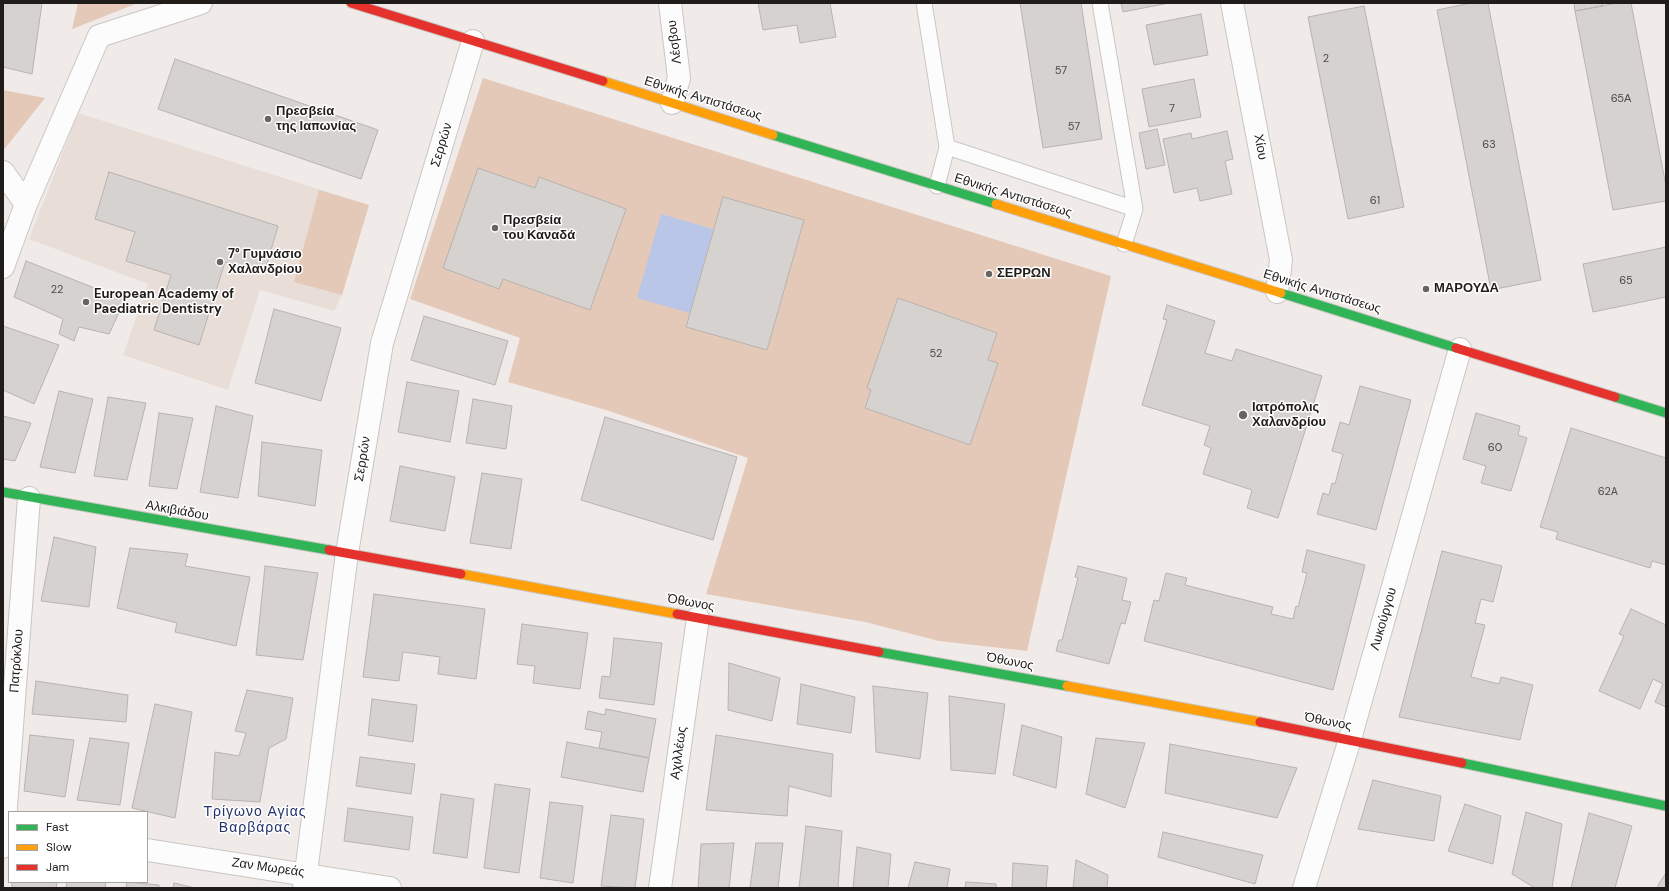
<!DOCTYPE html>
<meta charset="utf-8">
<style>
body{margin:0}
#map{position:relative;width:1669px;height:891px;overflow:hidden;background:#f0ebe8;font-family:"DM Sans",sans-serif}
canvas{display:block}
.frame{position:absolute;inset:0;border:4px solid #1f1c1a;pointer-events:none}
.legend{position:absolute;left:8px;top:811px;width:140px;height:72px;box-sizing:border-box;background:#fff;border:1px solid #a5a4a3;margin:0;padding:5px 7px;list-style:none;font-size:12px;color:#1f1c1a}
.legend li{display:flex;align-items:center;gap:8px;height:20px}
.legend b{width:20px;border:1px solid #a5a4a3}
</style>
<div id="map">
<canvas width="1669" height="891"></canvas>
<div class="frame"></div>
<ul class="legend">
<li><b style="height:5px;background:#30b455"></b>Fast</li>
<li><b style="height:5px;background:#ff9f0a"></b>Slow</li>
<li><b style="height:5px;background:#e5322d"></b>Jam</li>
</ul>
</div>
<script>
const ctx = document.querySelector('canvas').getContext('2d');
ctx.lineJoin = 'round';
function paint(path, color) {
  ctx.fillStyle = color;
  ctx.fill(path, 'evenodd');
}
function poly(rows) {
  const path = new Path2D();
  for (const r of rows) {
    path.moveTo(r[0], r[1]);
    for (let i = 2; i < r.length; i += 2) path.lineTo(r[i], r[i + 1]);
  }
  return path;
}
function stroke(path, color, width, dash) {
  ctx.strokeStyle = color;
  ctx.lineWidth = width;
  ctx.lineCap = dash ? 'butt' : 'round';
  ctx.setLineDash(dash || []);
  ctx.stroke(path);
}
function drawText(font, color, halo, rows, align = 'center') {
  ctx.font = font + ' "DM Sans",sans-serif';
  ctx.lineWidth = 3;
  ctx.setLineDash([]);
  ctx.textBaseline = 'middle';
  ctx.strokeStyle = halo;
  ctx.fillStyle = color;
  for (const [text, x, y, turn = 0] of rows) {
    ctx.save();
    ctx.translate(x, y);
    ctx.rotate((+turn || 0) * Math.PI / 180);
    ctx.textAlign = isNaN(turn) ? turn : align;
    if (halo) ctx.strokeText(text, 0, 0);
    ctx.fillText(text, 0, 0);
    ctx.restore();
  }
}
paint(poly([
 [78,113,369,205,342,295,334,311,260,290,228,390,123,355,148,284,29,239]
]), '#e9ded7');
paint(poly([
 [78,3,138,3,72,29],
 [483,78,1111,276,1027,651,939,641,865,622,706,594,748,458,606,410,508,382,520,338,410,299],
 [3,90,45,98,3,151],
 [319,190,369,205,342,295,294,282]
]), '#e4c9b9');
paint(poly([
 [661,214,713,229,690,313,637,298]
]), '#b9c6e8');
const building = poly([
 [3,3,42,3,32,74,3,67,3,3],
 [758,3,830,3,836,37,800,43,797,25,763,30,758,3],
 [1020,3,1081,3,1102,139,1043,148,1020,3],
 [1121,3,1169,3,1123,12,1121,3],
 [1471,3,1488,3,1541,280,1491,290,1437,10,1471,3],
 [1574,3,1602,3,1603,6,1575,11,1574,3],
 [1617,3,1631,3,1666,186,1666,201,1613,210,1575,11,1617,3],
 [1364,6,1404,207,1348,219,1308,17,1364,6],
 [1201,14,1208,55,1154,65,1146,25,1201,14],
 [175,59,378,130,361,179,158,109,175,59],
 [1194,79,1201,117,1149,127,1142,89,1194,79],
 [1157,129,1165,165,1146,169,1139,133,1157,129],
 [1227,131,1233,159,1225,161,1232,194,1200,201,1197,188,1174,193,1163,139,1191,133,1192,139,1227,131],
 [478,168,535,188,539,177,626,209,590,310,503,279,499,289,443,268,478,168],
 [109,172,278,226,264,274,225,262,199,345,154,330,171,275,126,261,135,232,95,219,109,172],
 [723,197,804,220,767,350,686,327,723,197],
 [1666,247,1666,297,1593,312,1583,264,1666,247],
 [26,261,125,300,109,334,79,327,74,341,59,334,63,319,14,297,26,261],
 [898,298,997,333,988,360,998,363,970,445,865,408,871,390,867,388,898,298],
 [1167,305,1215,321,1205,353,1232,361,1236,349,1322,376,1278,518,1247,508,1252,490,1203,474,1211,448,1204,445,1210,426,1142,405,1167,320,1163,319,1167,305],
 [274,309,341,328,321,401,255,383,274,309],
 [424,316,508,341,495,385,411,360,424,316],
 [3,326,59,345,34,404,3,390,3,326],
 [407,382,459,391,450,442,398,432,407,382],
 [1360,386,1411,400,1376,530,1317,514,1323,493,1329,495,1332,483,1335,484,1343,454,1332,451,1340,422,1349,425,1360,386],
 [59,391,93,399,75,473,40,467,59,391],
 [108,397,146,403,127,480,94,476,108,397],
 [473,399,512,406,506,449,466,443,473,399],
 [216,406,253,416,238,498,200,492,216,406],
 [159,413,193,418,177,489,149,486,159,413],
 [1476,413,1520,426,1518,435,1527,438,1511,491,1481,483,1486,466,1463,459,1476,413],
 [3,416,31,423,15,461,3,459,3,416],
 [605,417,737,457,713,540,581,500,605,417],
 [1571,428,1666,458,1666,565,1652,561,1650,568,1556,539,1558,532,1540,527,1571,428],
 [262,442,322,450,315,506,258,496,262,442],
 [400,466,455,477,445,531,390,521,400,466],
 [482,473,522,479,511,549,470,543,482,473],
 [54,537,96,547,89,607,41,601,54,537],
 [130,548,188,554,185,566,250,577,236,646,175,632,177,623,117,608,130,548],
 [1307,550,1365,565,1333,690,1144,641,1154,600,1159,601,1166,573,1187,578,1185,585,1273,607,1271,614,1293,619,1296,606,1298,607,1307,573,1302,572,1307,550],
 [1442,551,1502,566,1493,602,1481,599,1475,623,1485,625,1471,677,1499,684,1501,677,1533,685,1520,740,1399,717,1442,551],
 [265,566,318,573,303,660,256,655,265,566],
 [1078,566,1127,578,1122,600,1131,602,1125,624,1121,623,1109,664,1056,651,1059,640,1062,640,1078,578,1075,577,1078,566],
 [374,594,485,609,476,679,438,674,440,657,403,652,399,681,363,677,374,594],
 [1631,609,1666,625,1666,707,1655,702,1663,684,1653,679,1640,709,1599,691,1624,636,1619,634,1631,609],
 [522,624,588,633,580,689,533,683,535,666,517,664,522,624],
 [614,638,662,643,654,705,599,698,602,676,610,677,614,638],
 [729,663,780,678,772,721,728,710,729,663],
 [36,681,128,695,126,722,32,714,36,681],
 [801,684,855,697,851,733,797,724,801,684],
 [873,686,928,693,920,759,876,752,873,686],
 [247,690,293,698,286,739,269,748,260,802,212,799,215,752,239,756,246,733,235,731,247,690],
 [949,696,1005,704,995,774,951,770,949,696],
 [372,699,417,705,413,742,368,735,372,699],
 [155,704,192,712,175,818,132,808,155,704],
 [606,709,656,719,649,758,599,748,602,732,585,729,588,711,605,715,606,709],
 [1022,725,1062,737,1056,788,1013,775,1022,725],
 [30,735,74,740,65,797,24,791,30,735],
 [716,735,833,754,831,797,789,786,787,816,706,810,716,735],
 [90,738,129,743,120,805,77,800,90,738],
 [1096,738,1145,743,1125,808,1086,794,1096,738],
 [567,742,649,758,643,792,561,777,567,742],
 [1170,744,1297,768,1277,818,1165,793,1170,744],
 [360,757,415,764,411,794,356,786,360,757],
 [1373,780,1441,796,1434,841,1358,829,1373,780],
 [495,784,530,789,519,873,484,868,495,784],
 [441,794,474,799,467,858,433,853,441,794],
 [550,802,583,806,573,883,540,878,550,802],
 [1465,804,1501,816,1493,864,1448,851,1465,804],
 [348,808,413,817,409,850,344,841,348,808],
 [1526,812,1562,824,1552,888,1535,888,1512,874,1526,812],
 [1589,813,1632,826,1615,888,1571,888,1589,813],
 [611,815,644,819,635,888,601,886,611,815],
 [806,826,842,831,838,888,799,888,806,826],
 [1163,832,1263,855,1255,884,1158,857,1163,832],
 [734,843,729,888,698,888,701,844,734,843],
 [756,843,783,843,778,888,750,888,756,843],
 [857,847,891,854,888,888,853,888,857,847],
 [1076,860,1108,875,1107,888,1073,888,1076,860],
 [915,862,950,869,947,888,908,888,915,862],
 [1013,863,1048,866,1046,888,1012,888,1013,863],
 [1666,873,1666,888,1658,888,1658,885,1666,873],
 [12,882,57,882,56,888,12,888,12,882],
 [67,882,106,882,105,888,66,888,67,882],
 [127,882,159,885,159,888,126,888,127,882],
 [966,882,996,884,996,888,965,888,966,882],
 [174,883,195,888,173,888,174,883]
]);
paint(building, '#d6d2d0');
stroke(building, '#b7b3b0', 1);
const lane = poly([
 [924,3,947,147,937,186],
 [947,147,1135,209,1100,3],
 [1124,244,1135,209]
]);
const street = poly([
 [670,3,679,78,672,103],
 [1232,3,1281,260,1277,292],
 [3,172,26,204,3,267],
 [26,204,99,36,201,3],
 [3,847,29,498],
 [147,850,390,888],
 [304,888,347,553,382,343,473,41],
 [660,888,698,618],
 [1304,888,1350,739,1460,349]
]);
const fast = poly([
 [773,135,996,204],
 [1281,293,1456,348],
 [1615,397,1666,413],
 [3,492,329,550],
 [879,652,1067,686],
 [1462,763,1666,806]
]);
const slow = poly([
 [603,81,773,135],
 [996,204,1281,293],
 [461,574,677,614],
 [1067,686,1260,722]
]);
const jam = poly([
 [351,3,603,81],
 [1456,348,1615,397],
 [329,550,461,574],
 [677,614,879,652],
 [1260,722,1462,763]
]);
stroke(lane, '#c9c6c3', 17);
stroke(street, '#c9c6c3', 24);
stroke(fast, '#c9c6c3', 11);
stroke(slow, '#c9c6c3', 11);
stroke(jam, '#c9c6c3', 11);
stroke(lane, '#fdfcfc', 15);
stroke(street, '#fdfcfc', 22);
stroke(fast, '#30b455', 9);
stroke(slow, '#ff9f0a', 9);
stroke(jam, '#e5322d', 9);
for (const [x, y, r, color] of [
 [268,119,4,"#686462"],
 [495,228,4,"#686462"],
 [220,262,4,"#686462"],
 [989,274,4,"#686462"],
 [1426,289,4,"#686462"],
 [86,302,4,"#686462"],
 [1243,415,5,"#686462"]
]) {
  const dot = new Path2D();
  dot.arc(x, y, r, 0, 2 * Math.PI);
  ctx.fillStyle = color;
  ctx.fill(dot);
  stroke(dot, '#fff', 1.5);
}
drawText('11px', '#4e4a48', null, [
 ["2",1326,59],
 ["57",1061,71],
 ["65Α",1621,99],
 ["7",1172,109],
 ["57",1074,127],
 ["63",1489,145],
 ["61",1375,201],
 ["65",1626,281],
 ["22",57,290],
 ["52",936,354],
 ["60",1495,448],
 ["62A",1608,492]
]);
drawText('13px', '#1f1c1a', '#fff', [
 ["Λέσβου",675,42,-97],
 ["Εθνικής Αντιστάσεως",703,99,17],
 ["Σερρών",442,145,-73],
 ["Χίου",1260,147,79],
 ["Εθνικής Αντιστάσεως",1013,196,17],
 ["Εθνικής Αντιστάσεως",1322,292,17],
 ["Σερρών",363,459,-81],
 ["Αλκιβιάδου",177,511,10],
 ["Όθωνος",691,603,10],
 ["Λυκούργου",1384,619,-74],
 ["Πατρόκλου",17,661,-86],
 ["Όθωνος",1010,662,11],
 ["Όθωνος",1328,722,11],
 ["Αχιλλέως",679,753,-82],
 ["Ζαν Μωρεάς",268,868,8]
]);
drawText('bold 13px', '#1f1c1a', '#fff', [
 ["Πρεσβεία",276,112],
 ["της Ιαπωνίας",276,127],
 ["Πρεσβεία",503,221],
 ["του Καναδά",503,236],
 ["7° Γυμνάσιο",228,255],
 ["Χαλανδρίου",228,270],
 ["ΣΕΡΡΩΝ",997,274],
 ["ΜΑΡΟΥΔΑ",1434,289],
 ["European Academy of",94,295],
 ["Paediatric Dentistry",94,310],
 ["Ιατρόπολις",1252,408],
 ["Χαλανδρίου",1252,423]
], 'left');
ctx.letterSpacing = '1px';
drawText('14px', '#20326a', '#fff', [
 ["Τρίγωνο Αγίας",255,812],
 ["Βαρβάρας",255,828]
]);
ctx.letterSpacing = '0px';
</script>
